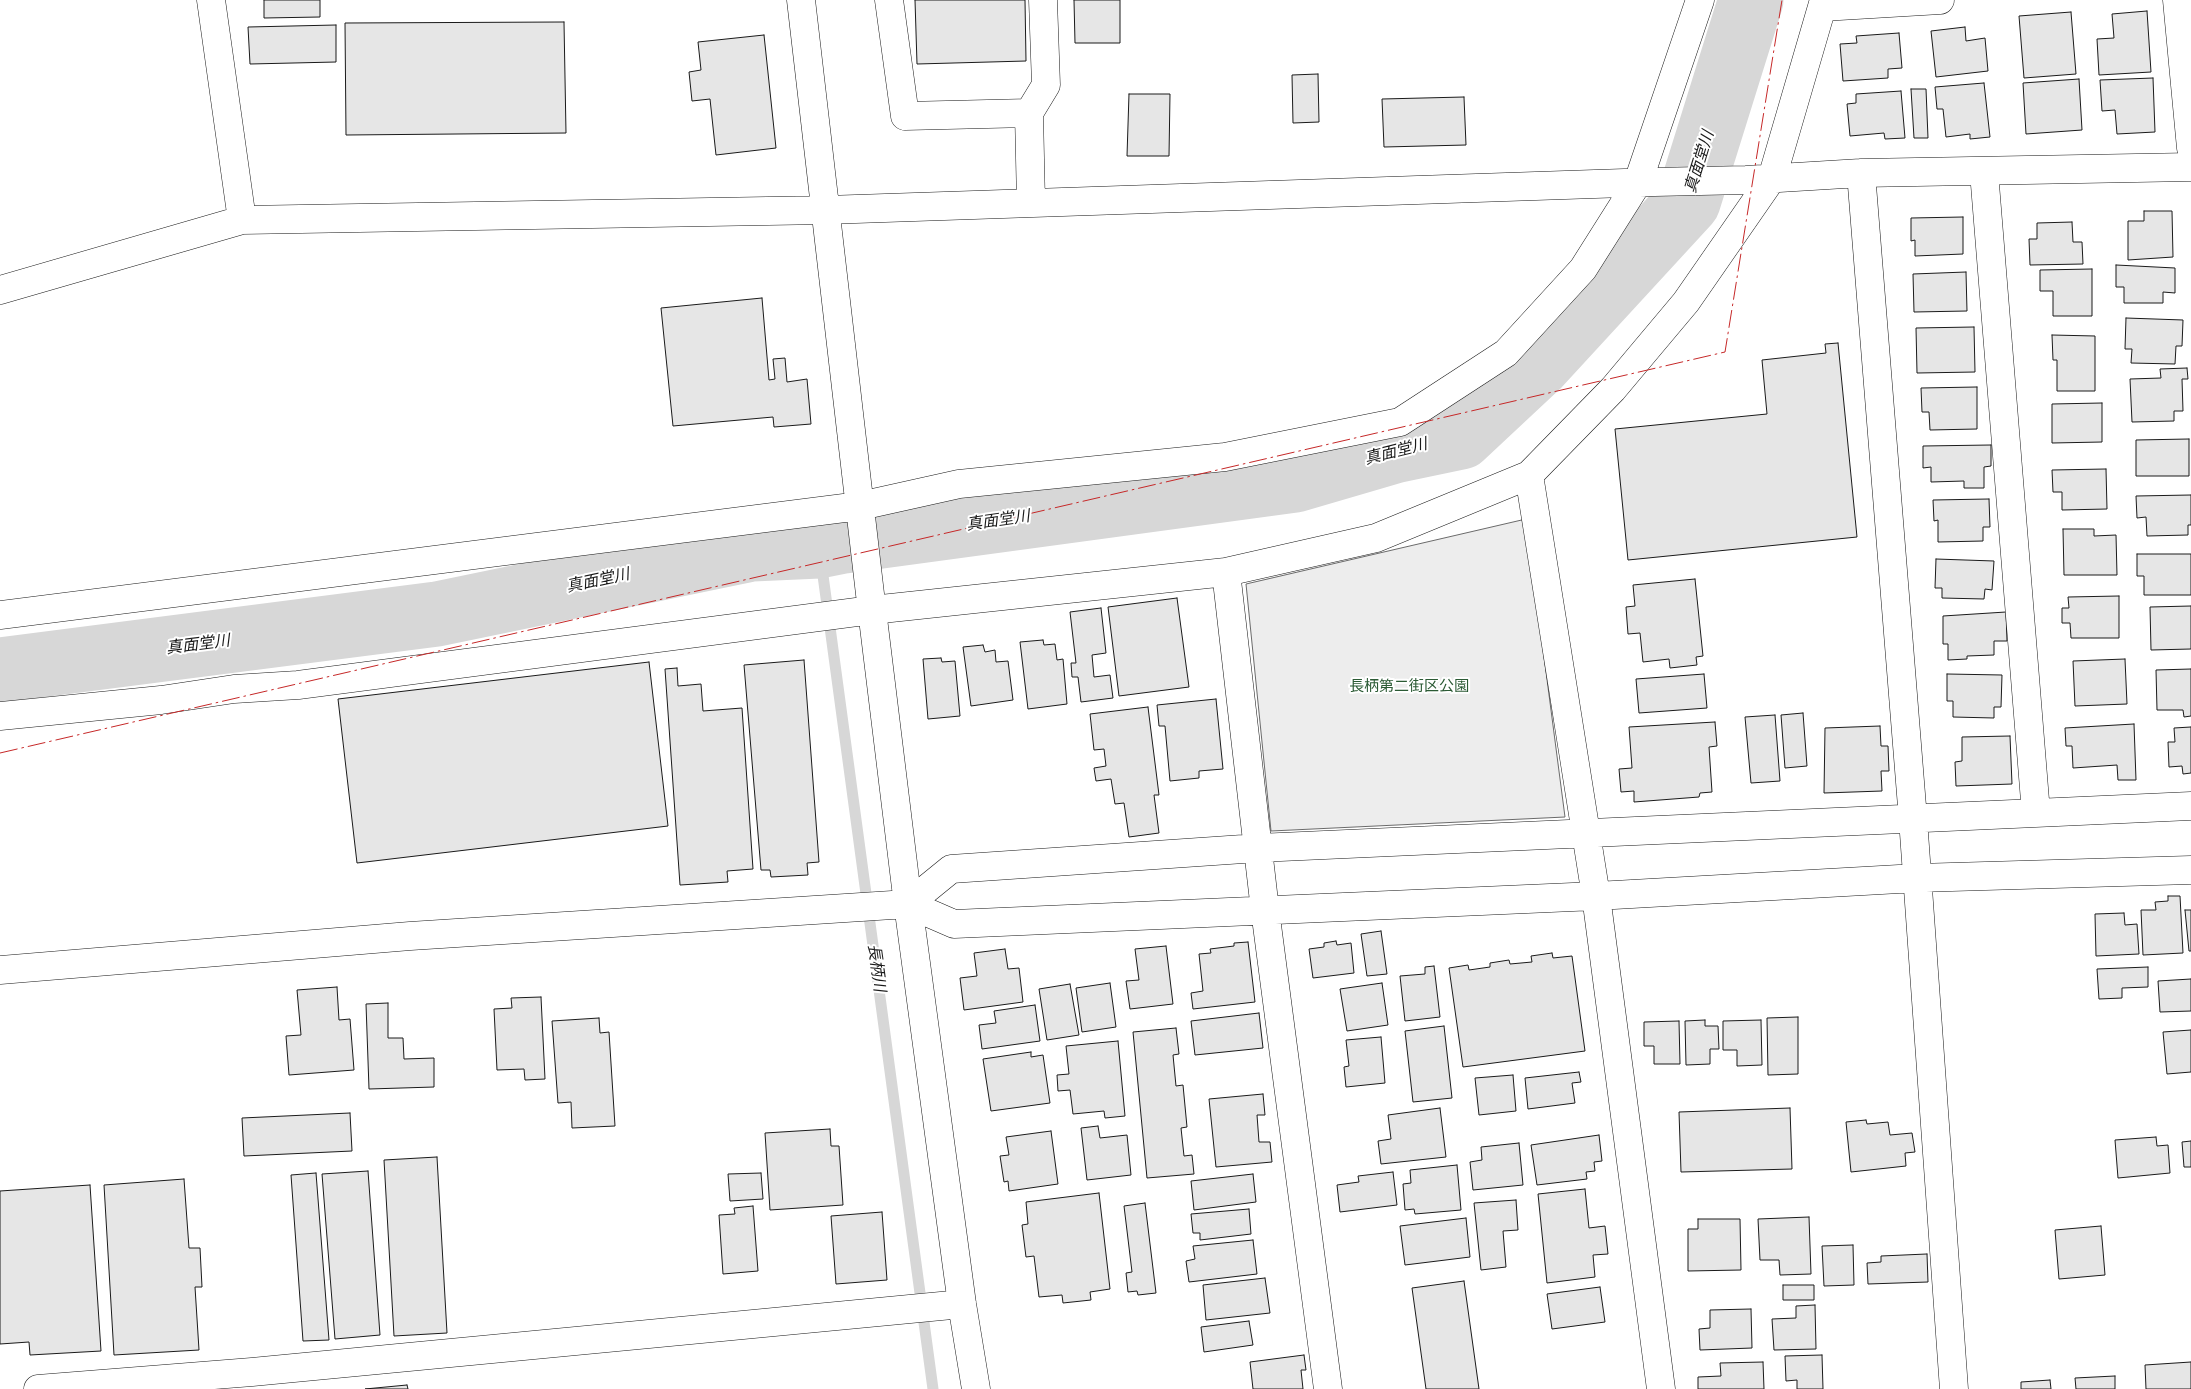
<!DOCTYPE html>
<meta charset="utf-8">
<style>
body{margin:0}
canvas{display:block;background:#fff}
</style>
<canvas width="2191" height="1389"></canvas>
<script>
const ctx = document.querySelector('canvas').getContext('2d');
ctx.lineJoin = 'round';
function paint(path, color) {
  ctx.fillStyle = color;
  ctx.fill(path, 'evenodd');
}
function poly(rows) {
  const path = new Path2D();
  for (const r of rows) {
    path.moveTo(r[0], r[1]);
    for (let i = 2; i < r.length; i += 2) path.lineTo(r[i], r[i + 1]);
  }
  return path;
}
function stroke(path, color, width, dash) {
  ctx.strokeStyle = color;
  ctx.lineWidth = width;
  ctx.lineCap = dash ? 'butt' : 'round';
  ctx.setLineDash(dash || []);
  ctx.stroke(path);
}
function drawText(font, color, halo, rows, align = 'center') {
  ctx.font = font + ' "Archivo Narrow","Noto Sans JP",sans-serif';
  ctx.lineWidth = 4;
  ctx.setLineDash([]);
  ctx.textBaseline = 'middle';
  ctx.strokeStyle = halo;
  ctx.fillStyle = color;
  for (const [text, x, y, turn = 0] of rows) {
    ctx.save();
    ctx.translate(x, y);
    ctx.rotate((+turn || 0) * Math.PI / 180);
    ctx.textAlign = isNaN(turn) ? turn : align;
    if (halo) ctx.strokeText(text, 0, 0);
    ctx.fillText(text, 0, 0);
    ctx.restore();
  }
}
const built = poly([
 [1526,519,1565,817,1271,831,1246,584,1526,519]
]);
paint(built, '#ededed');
stroke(built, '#6a6a6a', 1);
stroke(poly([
 [819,546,933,1389]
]), '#d7d7d7', 11);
stroke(poly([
 [0,670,437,614,752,549,819,546,844,541,1295,480,1394,451,1461,437,1538,365,1688,202,1751,0]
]), '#d7d7d7', 65);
const building = poly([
 [264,0,320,0,320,17,264,18,264,0],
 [915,0,1025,0,1026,61,917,64,915,0],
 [1074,0,1120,0,1120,43,1075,43,1074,0],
 [2147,11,2151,72,2099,75,2097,39,2114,38,2112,14,2147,11],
 [2071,12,2076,74,2024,78,2019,16,2071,12],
 [564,22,566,133,346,135,345,23,564,22],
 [336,25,336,62,250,64,248,27,336,25],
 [1965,27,1966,41,1985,38,1988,71,1936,77,1931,31,1965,27],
 [1899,33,1902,68,1888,69,1888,78,1843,81,1840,44,1857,43,1856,36,1899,33],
 [764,35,776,148,716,155,710,99,692,101,689,72,701,70,698,42,764,35],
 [1318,74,1319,122,1293,123,1292,75,1318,74],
 [2153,78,2155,132,2117,134,2115,110,2102,111,2100,80,2153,78],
 [2079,79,2082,130,2026,134,2023,83,2079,79],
 [1984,83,1990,137,1970,139,1970,134,1946,137,1943,109,1937,109,1935,87,1984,83],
 [1911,89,1926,89,1928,138,1914,138,1911,89],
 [1901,91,1905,138,1885,139,1884,133,1850,136,1847,104,1856,103,1856,94,1901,91],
 [1129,94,1170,94,1169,156,1127,156,1129,94],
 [1464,97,1466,145,1384,147,1382,99,1464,97],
 [2144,211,2172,211,2173,257,2128,260,2128,221,2144,221,2144,211],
 [1963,217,1963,254,1915,256,1915,240,1911,241,1911,218,1963,217],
 [2072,222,2073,242,2082,242,2083,264,2030,265,2029,239,2037,239,2037,223,2072,222],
 [2116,265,2175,268,2175,293,2163,292,2163,303,2124,303,2124,287,2116,287,2116,265],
 [2092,269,2092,316,2053,316,2053,291,2040,291,2040,270,2092,269],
 [1966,272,1967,311,1914,312,1913,274,1966,272],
 [762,298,769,380,775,379,773,359,785,358,787,382,807,379,811,424,774,427,773,417,673,426,661,308,762,298],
 [2126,318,2183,320,2182,346,2176,346,2175,364,2131,363,2132,349,2125,349,2126,318],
 [1974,327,1975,372,1917,373,1916,328,1974,327],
 [2052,335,2095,336,2095,391,2057,391,2057,360,2053,360,2052,335],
 [1838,343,1857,537,1628,560,1615,429,1767,414,1762,360,1826,353,1825,344,1838,343],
 [2187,368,2188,379,2182,379,2183,411,2174,411,2174,421,2132,422,2130,379,2161,378,2160,369,2187,368],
 [1977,387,1977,429,1930,430,1929,412,1922,412,1921,388,1977,387],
 [2102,403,2102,442,2052,443,2052,404,2102,403],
 [2189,439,2189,476,2136,476,2136,440,2189,439],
 [1991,445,1991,466,1984,467,1984,488,1964,488,1964,481,1931,482,1931,467,1923,468,1923,446,1991,445],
 [2106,469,2107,509,2062,510,2062,492,2053,492,2052,470,2106,469],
 [2191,495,2191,525,2188,525,2188,535,2147,536,2146,517,2137,518,2136,496,2191,495],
 [1989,499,1990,527,1983,527,1983,541,1938,542,1938,520,1934,521,1933,500,1989,499],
 [2063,529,2094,529,2094,536,2116,535,2117,575,2064,575,2063,529],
 [2137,554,2191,554,2191,595,2144,595,2144,576,2137,576,2137,554],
 [1936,559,1994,561,1992,590,1985,589,1984,599,1942,598,1942,588,1935,588,1936,559],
 [1695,579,1703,656,1696,657,1697,665,1670,668,1669,659,1643,662,1640,633,1628,634,1626,607,1635,606,1633,585,1695,579],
 [2119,596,2119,638,2071,638,2070,623,2062,623,2062,608,2069,608,2068,597,2119,596],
 [1177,598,1189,687,1119,696,1108,607,1177,598],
 [2191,606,2191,649,2151,650,2150,607,2191,606],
 [1101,608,1106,653,1092,655,1094,677,1110,675,1113,698,1081,702,1078,677,1072,677,1071,663,1076,663,1070,612,1101,608],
 [2006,612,2007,641,1994,641,1994,655,1967,656,1967,659,1948,660,1948,644,1943,644,1943,616,2006,612],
 [1043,640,1044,645,1055,644,1057,660,1063,659,1067,704,1028,709,1020,642,1043,640],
 [983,645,985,652,995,650,996,662,1008,661,1013,700,971,706,963,647,983,645],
 [941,658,942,662,955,661,960,716,928,719,923,659,941,658],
 [2125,659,2127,704,2075,706,2073,661,2125,659],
 [804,660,819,862,807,863,808,875,771,877,770,870,761,870,744,665,804,660],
 [649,662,668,826,357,863,338,699,649,662],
 [677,668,678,686,701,684,703,711,742,708,753,869,727,871,728,882,680,885,665,669,677,668],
 [2191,669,2191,716,2184,717,2183,710,2157,710,2156,670,2191,669],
 [1704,674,1707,708,1639,713,1636,679,1704,674],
 [1947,674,2002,675,2001,707,1994,707,1994,718,1953,717,1953,701,1947,701,1947,674],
 [1216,699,1223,769,1199,771,1199,778,1170,781,1165,726,1159,726,1157,705,1216,699],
 [1148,707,1159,795,1154,795,1159,833,1129,837,1124,803,1115,804,1111,779,1096,781,1094,768,1106,766,1104,749,1094,750,1090,714,1148,707],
 [1803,713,1807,766,1785,768,1781,715,1803,713],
 [1775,715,1780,781,1751,783,1745,717,1775,715],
 [1715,722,1717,746,1709,747,1712,792,1700,793,1699,797,1634,802,1634,791,1621,792,1619,769,1632,768,1629,727,1715,722],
 [2134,724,2136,780,2118,780,2117,765,2073,768,2072,746,2066,746,2065,728,2134,724],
 [1880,726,1881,746,1888,746,1889,771,1881,771,1882,791,1824,793,1825,728,1880,726],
 [2191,727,2191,773,2183,774,2182,766,2169,767,2168,742,2175,742,2174,728,2191,727],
 [2010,736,2012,784,1956,786,1955,762,1962,761,1962,737,2010,736],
 [2168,896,2180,896,2183,953,2143,955,2141,910,2156,910,2155,902,2168,901,2168,896],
 [2185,910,2191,910,2191,951,2189,951,2185,910],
 [2124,913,2125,925,2137,924,2139,954,2096,956,2095,914,2124,913],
 [1381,931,1387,974,1367,976,1361,934,1381,931],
 [1336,941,1337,945,1351,943,1354,973,1313,978,1309,949,1324,947,1324,943,1336,941],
 [1248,942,1255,1002,1193,1009,1191,993,1203,991,1199,954,1211,953,1210,949,1234,946,1234,943,1248,942],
 [1166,946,1173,1004,1130,1009,1126,981,1139,980,1135,949,1166,946],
 [1005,949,1008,969,1019,968,1023,1002,964,1010,960,978,977,976,974,953,1005,949],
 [1552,953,1553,958,1572,956,1585,1051,1463,1067,1449,968,1468,965,1469,970,1490,967,1490,963,1509,960,1510,964,1532,962,1531,956,1552,953],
 [1434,966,1440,1017,1405,1021,1400,976,1425,974,1425,967,1434,966],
 [2148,967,2148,987,2122,988,2122,998,2099,999,2097,969,2148,967],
 [2191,979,2191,1011,2160,1012,2158,981,2191,979],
 [1110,983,1116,1027,1082,1032,1076,988,1110,983],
 [1382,983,1388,1025,1347,1031,1340,989,1382,983],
 [1070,984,1079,1035,1047,1040,1039,989,1070,984],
 [337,987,339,1020,350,1019,354,1070,289,1075,286,1036,301,1035,297,990,337,987],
 [541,997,545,1079,525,1080,524,1069,497,1070,494,1009,512,1008,511,998,541,997],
 [388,1003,388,1038,403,1038,404,1059,434,1058,434,1087,369,1089,366,1004,388,1003],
 [1035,1005,1040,1041,982,1049,979,1025,996,1023,994,1011,1035,1005],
 [1259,1013,1263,1048,1195,1055,1191,1021,1259,1013],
 [1798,1017,1798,1074,1768,1075,1767,1018,1798,1017],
 [599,1018,600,1033,609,1032,615,1126,572,1128,571,1102,558,1103,552,1021,599,1018],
 [1705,1020,1705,1026,1718,1026,1719,1049,1710,1049,1710,1064,1686,1065,1685,1021,1705,1020],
 [1761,1020,1762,1065,1737,1066,1737,1050,1723,1050,1723,1021,1761,1020],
 [1679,1021,1680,1064,1654,1064,1654,1046,1644,1046,1644,1022,1679,1021],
 [1444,1026,1452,1098,1413,1102,1405,1031,1444,1026],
 [1176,1028,1179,1054,1173,1055,1176,1086,1183,1085,1187,1127,1181,1128,1184,1156,1192,1155,1194,1174,1147,1178,1133,1032,1176,1028],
 [2191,1030,2191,1072,2167,1074,2163,1032,2191,1030],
 [1381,1037,1385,1083,1346,1087,1344,1067,1349,1066,1346,1040,1381,1037],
 [1118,1041,1125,1116,1105,1118,1104,1111,1073,1114,1070,1090,1058,1091,1057,1075,1069,1074,1066,1046,1118,1041],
 [1031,1052,1031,1057,1043,1055,1050,1103,991,1111,983,1059,1031,1052],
 [1579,1072,1581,1082,1572,1083,1575,1103,1528,1109,1525,1078,1579,1072],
 [1513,1075,1516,1111,1479,1115,1475,1078,1513,1075],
 [1263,1094,1265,1115,1257,1115,1259,1142,1270,1142,1272,1162,1216,1167,1209,1099,1263,1094],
 [1440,1108,1446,1157,1381,1164,1378,1141,1391,1139,1388,1115,1440,1108],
 [1790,1108,1792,1169,1681,1172,1679,1112,1790,1108],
 [350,1113,352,1151,244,1156,242,1118,350,1113],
 [1866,1120,1867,1124,1888,1122,1890,1135,1912,1133,1915,1152,1905,1153,1906,1166,1851,1172,1846,1122,1866,1120],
 [1098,1126,1100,1138,1127,1135,1131,1175,1087,1180,1081,1128,1098,1126],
 [830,1129,831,1146,839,1146,843,1205,770,1210,765,1133,830,1129],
 [1051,1131,1058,1184,1009,1191,1008,1181,1004,1182,1000,1156,1009,1155,1006,1137,1051,1131],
 [1599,1135,1602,1161,1594,1162,1595,1171,1586,1172,1587,1179,1537,1185,1531,1145,1599,1135],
 [2156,1137,2157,1146,2168,1145,2170,1173,2118,1178,2115,1140,2156,1137],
 [2191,1141,2191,1167,2184,1167,2182,1142,2191,1141],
 [1519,1143,1523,1185,1473,1190,1470,1162,1482,1160,1481,1147,1519,1143],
 [437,1157,447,1333,394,1336,384,1160,437,1157],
 [1457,1165,1461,1210,1415,1214,1414,1209,1405,1210,1403,1184,1411,1183,1410,1170,1457,1165],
 [368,1171,380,1335,335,1339,322,1174,368,1171],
 [1393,1172,1397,1205,1340,1212,1337,1185,1359,1182,1358,1176,1393,1172],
 [316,1173,329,1340,303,1341,291,1175,316,1173],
 [761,1173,763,1199,730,1201,728,1174,761,1173],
 [1253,1174,1256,1202,1194,1210,1191,1181,1253,1174],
 [184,1179,189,1248,200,1248,202,1287,195,1287,199,1350,114,1355,104,1185,184,1179],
 [90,1185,101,1351,30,1355,29,1342,0,1344,0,1191,90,1185],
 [1585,1189,1589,1228,1605,1226,1608,1254,1593,1255,1595,1277,1547,1283,1538,1194,1585,1189],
 [1099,1193,1110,1289,1090,1292,1091,1300,1063,1303,1062,1295,1039,1297,1034,1256,1026,1257,1022,1225,1028,1224,1026,1202,1099,1193],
 [1516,1200,1518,1230,1503,1231,1506,1267,1481,1270,1474,1203,1516,1200],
 [1145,1203,1156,1293,1138,1295,1137,1291,1128,1292,1126,1273,1132,1272,1124,1206,1145,1203],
 [753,1206,758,1271,723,1274,719,1215,735,1214,734,1208,753,1206],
 [1249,1209,1251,1234,1200,1240,1200,1233,1193,1233,1191,1214,1249,1209],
 [882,1212,887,1280,836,1284,831,1216,882,1212],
 [1809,1217,1811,1274,1780,1275,1779,1260,1760,1260,1758,1219,1809,1217],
 [1466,1218,1470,1257,1405,1265,1400,1226,1466,1218],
 [1698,1219,1740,1219,1741,1270,1688,1271,1688,1229,1698,1229,1698,1219],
 [2101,1226,2105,1275,2059,1279,2055,1230,2101,1226],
 [1253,1240,1257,1274,1189,1282,1186,1261,1195,1259,1193,1246,1253,1240],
 [1853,1245,1854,1285,1824,1286,1822,1246,1853,1245],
 [1927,1254,1928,1282,1868,1284,1867,1263,1881,1262,1881,1256,1927,1254],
 [1265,1278,1270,1313,1206,1320,1203,1285,1265,1278],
 [1464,1281,1479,1389,1426,1389,1412,1288,1464,1281],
 [1783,1285,1814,1285,1814,1300,1783,1300,1783,1285],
 [1600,1287,1605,1322,1552,1329,1547,1294,1600,1287],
 [1815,1305,1816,1349,1774,1350,1772,1319,1796,1318,1796,1306,1815,1305],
 [1751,1309,1752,1348,1700,1350,1699,1329,1710,1328,1710,1310,1751,1309],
 [1249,1321,1253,1345,1204,1352,1201,1327,1249,1321],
 [1304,1355,1306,1370,1301,1370,1303,1389,1253,1389,1250,1362,1304,1355],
 [1822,1355,1823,1389,1797,1389,1797,1380,1786,1381,1785,1356,1822,1355],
 [1763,1362,1764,1389,1698,1389,1698,1377,1721,1376,1720,1363,1763,1362],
 [2191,1362,2191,1389,2146,1389,2145,1365,2191,1362],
 [2115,1376,2115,1389,2076,1389,2075,1378,2115,1376],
 [2050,1380,2051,1389,2021,1389,2021,1382,2050,1380],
 [407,1385,408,1389,365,1389,407,1385]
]);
paint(building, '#e6e6e6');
stroke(building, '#1a1a1a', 1);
const minor = poly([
 [211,0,242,220],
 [801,0,870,594,908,904,962,1304,976,1389],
 [889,0,905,116,1029,113,1046,85,1043,0],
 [2177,0,2191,148],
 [1822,7,1940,0],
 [1029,113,1031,203],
 [1984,172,2036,813],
 [1861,173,1913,819,1954,1389],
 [0,290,242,220,826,210,1654,182,1746,180,1861,173,2191,167],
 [1529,475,1596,896,1661,1389],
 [1226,572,1265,910,1328,1389],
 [0,615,860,506,959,484,1225,457,1400,422,1506,353,1583,269,1638,182,1700,0],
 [0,716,161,700,234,689,298,685,872,610,1226,572,1376,538,1529,475,1613,389,1686,302,1772,178,1824,0],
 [908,904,951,869,1258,848,2191,806],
 [0,970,410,936,908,904,954,924,1596,896,1917,878,2191,870],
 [38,1389,252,1372,962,1304]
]);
stroke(minor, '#1a1a1a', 29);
stroke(minor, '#fff', 28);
stroke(poly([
 [0,753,1725,352,1782,0]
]), '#c62828', 1, [18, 4, 2.5, 4]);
drawText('15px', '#2b5a34', '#fff', [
 ["長柄第二街区公園",1409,687]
]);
drawText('italic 16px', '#1a1a1a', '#fff', [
 ["真面堂川",1700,162,-73],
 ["真面堂川",1396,452,-14],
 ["真面堂川",998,521,-8],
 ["真面堂川",598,581,-12],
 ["真面堂川",198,645,-7],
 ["長柄川",876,968,82]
]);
</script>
